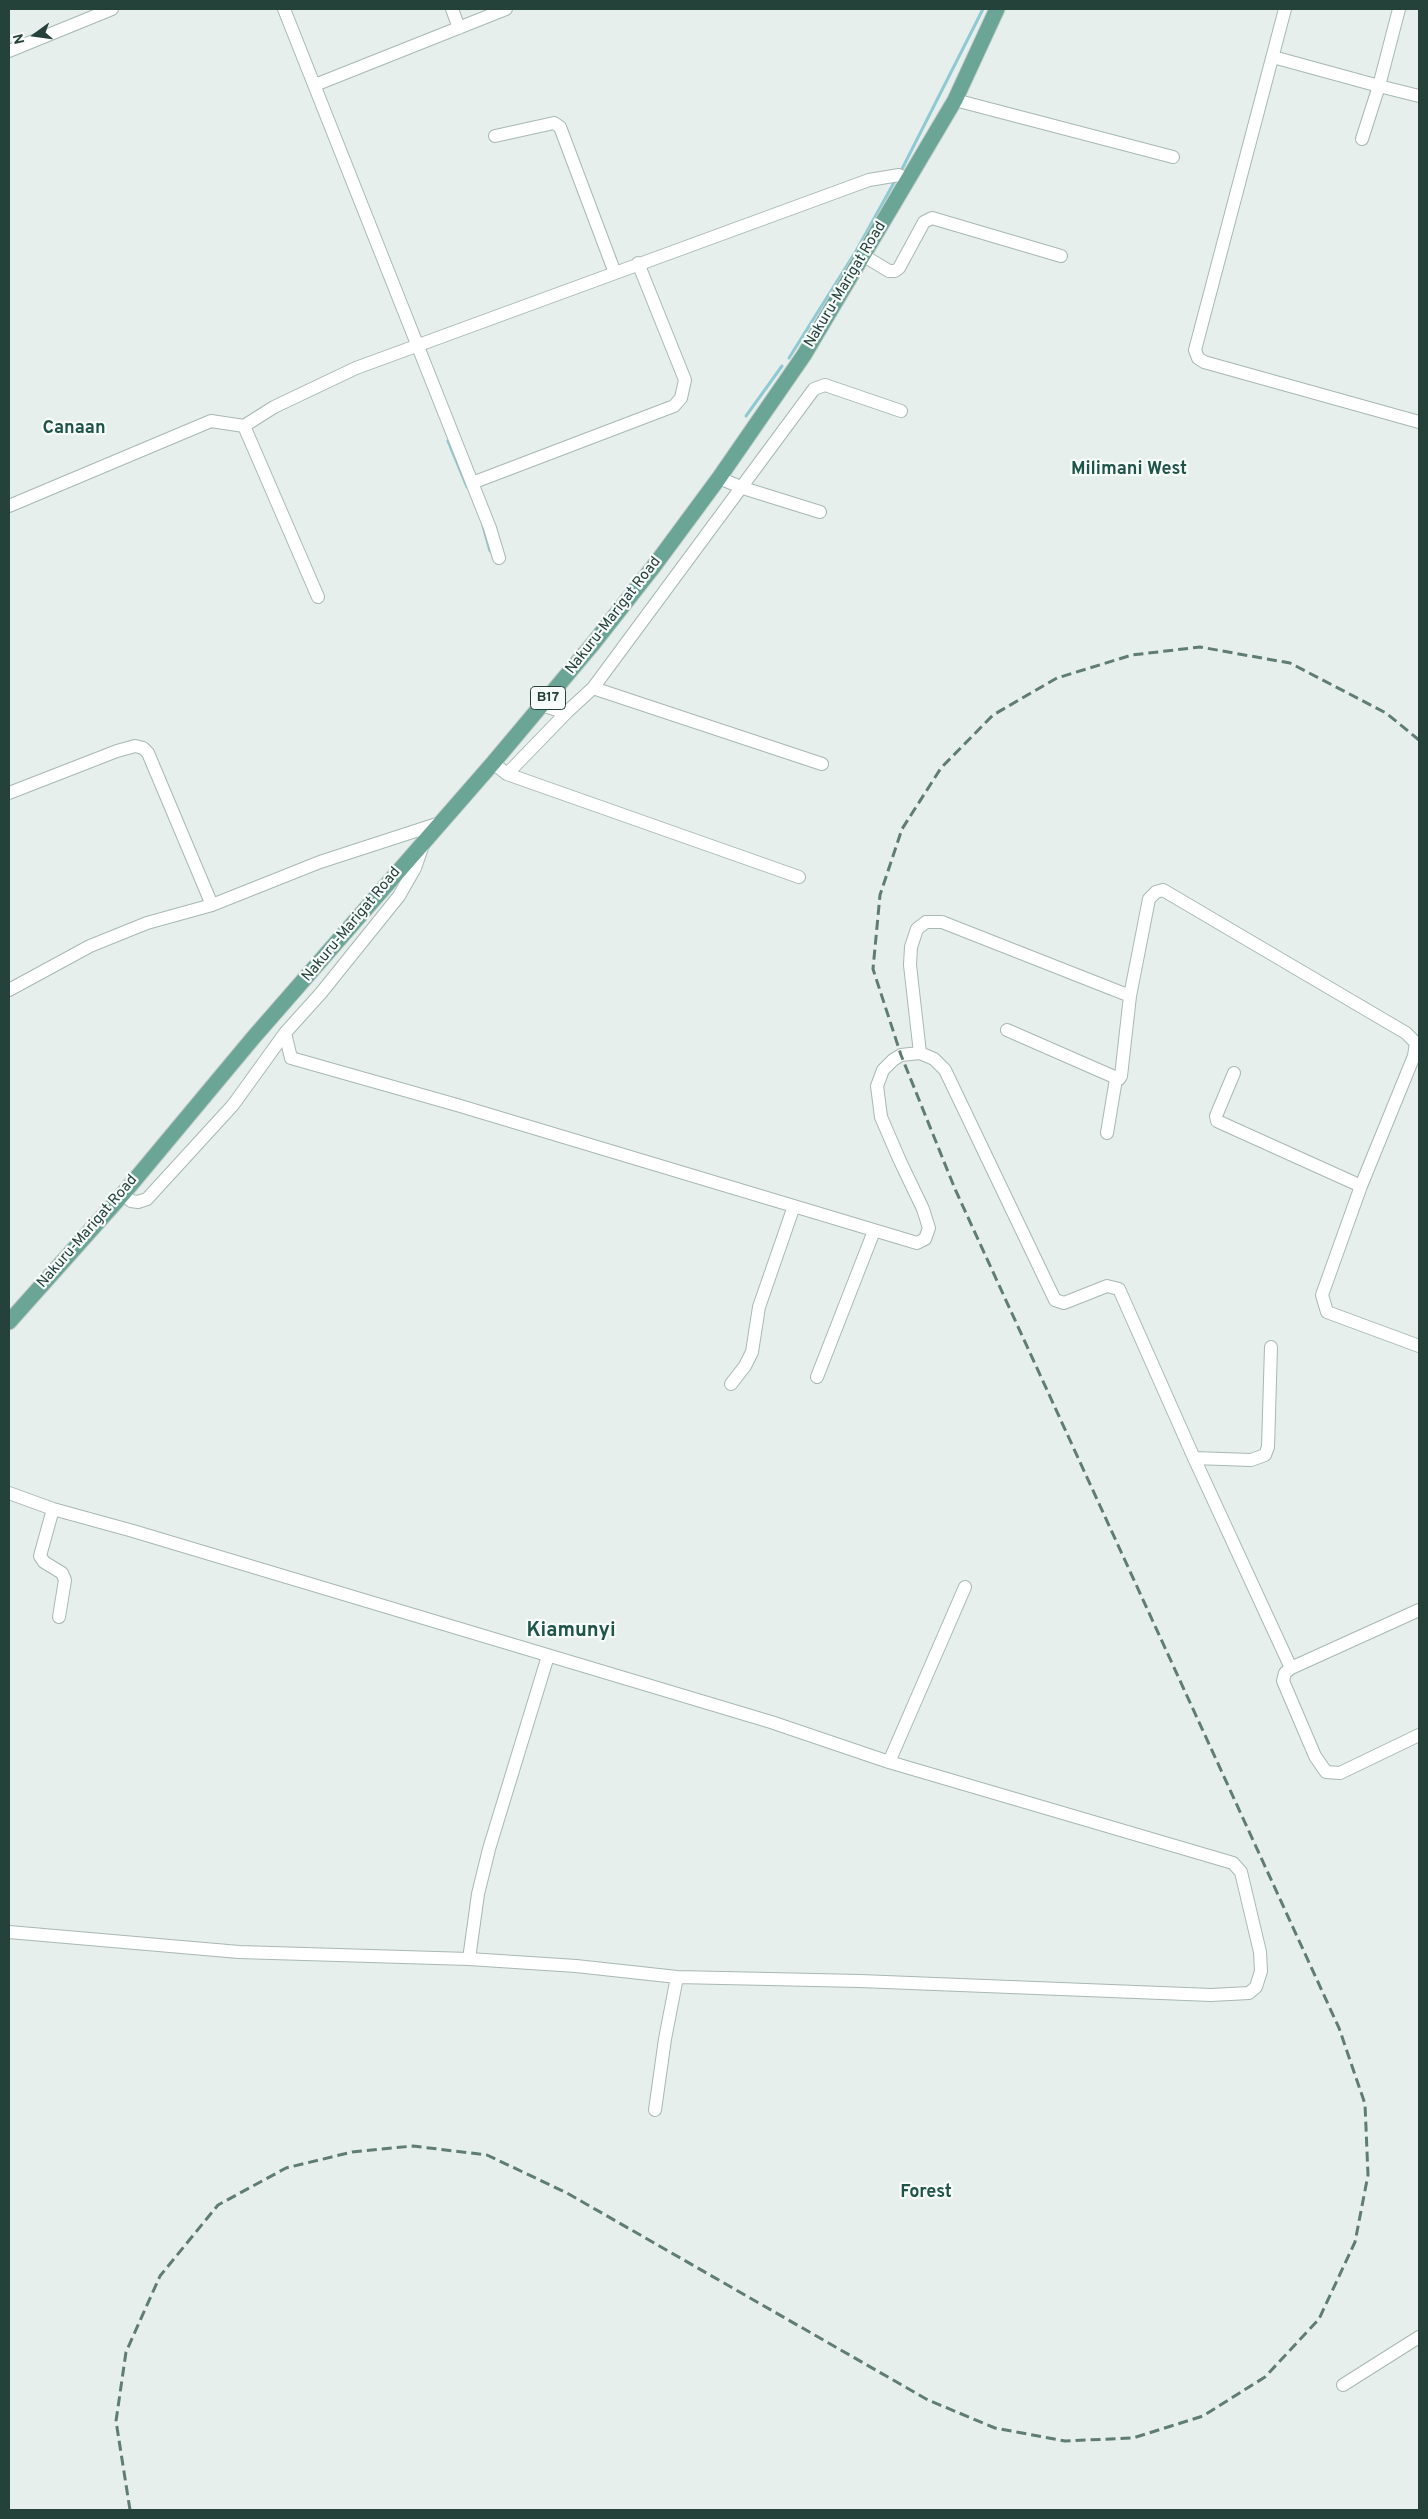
<!DOCTYPE html>
<style>
body{margin:0}
#map{position:relative;width:1428px;height:2519px;overflow:hidden;background:#e6efeb;font-family:Overpass,sans-serif}
canvas{display:block}
.frame{position:absolute;inset:0;border:10px solid #24423a;pointer-events:none}
.north{position:absolute;left:10px;top:10px;width:50px;height:50px;-webkit-text-stroke:4px #f7fbf9;paint-order:stroke;rotate:256deg;font-size:14px;font-weight:700;line-height:20px;text-align:center;color:#24423a}
.north::after{content:'';display:block;margin:auto;width:18px;height:22px;background:#24423a;clip-path:polygon(50% 0,100% 100%,50% 72%,0 100%)}
</style>
<div id="map">
<canvas width="1428" height="2519"></canvas>
<div class="frame"></div>
<div class="north">N</div>
</div>
<script>
const ctx = document.querySelector('canvas').getContext('2d');
ctx.lineJoin = 'round';
function poly(rows) {
  const path = new Path2D();
  for (const r of rows) {
    path.moveTo(r[0], r[1]);
    for (let i = 2; i < r.length; i += 2) path.lineTo(r[i], r[i + 1]);
  }
  return path;
}
function stroke(path, color, width, dash) {
  ctx.strokeStyle = color;
  ctx.lineWidth = width;
  ctx.lineCap = dash ? 'butt' : 'round';
  ctx.setLineDash(dash || []);
  ctx.stroke(path);
}
function drawText(font, color, halo, rows, align = 'center') {
  ctx.font = font + ' Overpass,sans-serif';
  ctx.lineWidth = 4.5;
  ctx.setLineDash([]);
  ctx.textBaseline = 'middle';
  ctx.strokeStyle = halo;
  ctx.fillStyle = color;
  for (const [text, x, y, turn = 0] of rows) {
    ctx.save();
    ctx.translate(x, y);
    ctx.rotate((+turn || 0) * Math.PI / 180);
    ctx.textAlign = isNaN(turn) ? turn : align;
    if (halo) ctx.strokeText(text, 0, 0);
    ctx.fillText(text, 0, 0);
    ctx.restore();
  }
}
stroke(poly([
 [902,169,983,9],
 [789,358,856,251,896,179],
 [746,416,782,366],
 [448,441,467,487],
 [483,526,490,551]
]), '#8ec9d4', 3);
const street = poly([
 [284,9,490,528,499,558],
 [452,9,459,28],
 [1285,9,1195,350,1198,358,1204,362,1419,422],
 [9,51,112,9],
 [1273,57,1379,86,1399,9],
 [315,85,506,9],
 [955,100,1173,157],
 [495,136,554,123,560,127,615,273],
 [1362,139,1379,86,1419,96],
 [864,256,889,271,895,271,899,268,924,222,932,218,1061,256],
 [244,426,318,597],
 [719,478,743,488,820,512],
 [472,483,674,406,681,398,685,380,638,263],
 [9,506,211,421,244,426,274,407,356,368,869,180,899,175,909,180],
 [593,688,822,764],
 [542,705,560,711,568,711,593,688,814,389,825,385,901,411],
 [493,763,507,774,799,877],
 [507,774,568,711],
 [9,793,117,751,135,746,143,748,148,753,212,905],
 [9,990,90,946,147,923,212,905,320,862,440,823],
 [1007,1030,1119,1079,1121,1076,1130,996,1149,899,1156,892,1163,890,1406,1033,1416,1043,1414,1056,1361,1186,1322,1295,1327,1312,1419,1346],
 [285,1033,291,1058,457,1105,917,1243,925,1239,929,1228,923,1209,900,1161,881,1117,877,1086,883,1070,893,1060,901,1055,920,1053,934,1059,945,1070,1055,1300,1064,1303,1107,1286,1119,1289,1194,1458,1291,1668,1419,1610],
 [920,1053,910,965,911,947,917,929,926,922,942,922,1130,996],
 [1234,1073,1216,1116,1217,1121,1361,1186],
 [1107,1133,1116,1079],
 [123,1194,131,1201,138,1202,147,1199,233,1105,285,1033,321,993,399,896,415,868,423,845],
 [817,1377,874,1231],
 [731,1384,745,1366,752,1352,759,1307,794,1206],
 [1194,1458,1251,1460,1265,1455,1268,1447,1271,1347],
 [9,1493,53,1509,133,1531,771,1722,889,1762,1233,1863,1241,1872,1260,1952,1261,1971,1256,1987,1249,1993,1211,1995,860,1981,677,1977,576,1966,469,1959,239,1952,9,1932],
 [53,1509,40,1556,44,1562,62,1573,65,1580,59,1617],
 [1291,1668,1285,1673,1283,1681,1315,1756,1326,1772,1340,1773,1419,1735],
 [889,1762,965,1587],
 [469,1959,478,1894,489,1849,548,1656],
 [655,2110,665,2039,677,1977],
 [1343,2385,1419,2337]
]);
const primary = poly([
 [9,1322,123,1194,253,1038,493,763,592,645,654,566,719,478,804,355,955,100,997,9]
]);
stroke(street, '#a8b8b2', 14);
stroke(primary, '#c2cac8', 17);
stroke(street, '#fff', 12);
stroke(primary, '#6aa596', 15);
stroke(poly([
 [130,2510,116,2421,126,2352,160,2276,218,2205,286,2168,352,2152,413,2146,487,2155,567,2193,928,2400,995,2428,1065,2441,1133,2438,1203,2416,1265,2377,1319,2319,1355,2242,1368,2175,1365,2104,1339,2028,955,1189,901,1055,873,969,880,895,902,829,941,768,993,715,1057,678,1132,655,1200,647,1290,663,1386,713,1419,740]
]), '#5f7d75', 3, [10, 5]);
for (const [x, y, w] of [
 [548,698,35]
]) {
  const box = new Path2D();
  box.roundRect(x - w / 2, y - 11.5, w, 23, 4);
  ctx.fillStyle = '#f7fbf9';
  ctx.fill(box);
  stroke(box, '#24423a', 1);
}
drawText('bold 14px', '#24423a', null, [
 ["B17",548,698]
]);
drawText('15px', '#24423a', '#f7fbf9', [
 ["Nakuru-Marigat Road",846,285,-59],
 ["Nakuru-Marigat Road",614,616,-52],
 ["Nakuru-Marigat Road",352,925,-50],
 ["Nakuru-Marigat Road",88,1232,-49]
]);
drawText('bold 18px', '#1f5548', '#f7fbf9', [
 ["Canaan",74,429],
 ["Milimani West",1129,470],
 ["Forest",926,2193]
]);
drawText('bold 20px', '#1f5548', '#f7fbf9', [
 ["Kiamunyi",571,1632]
]);
</script>
